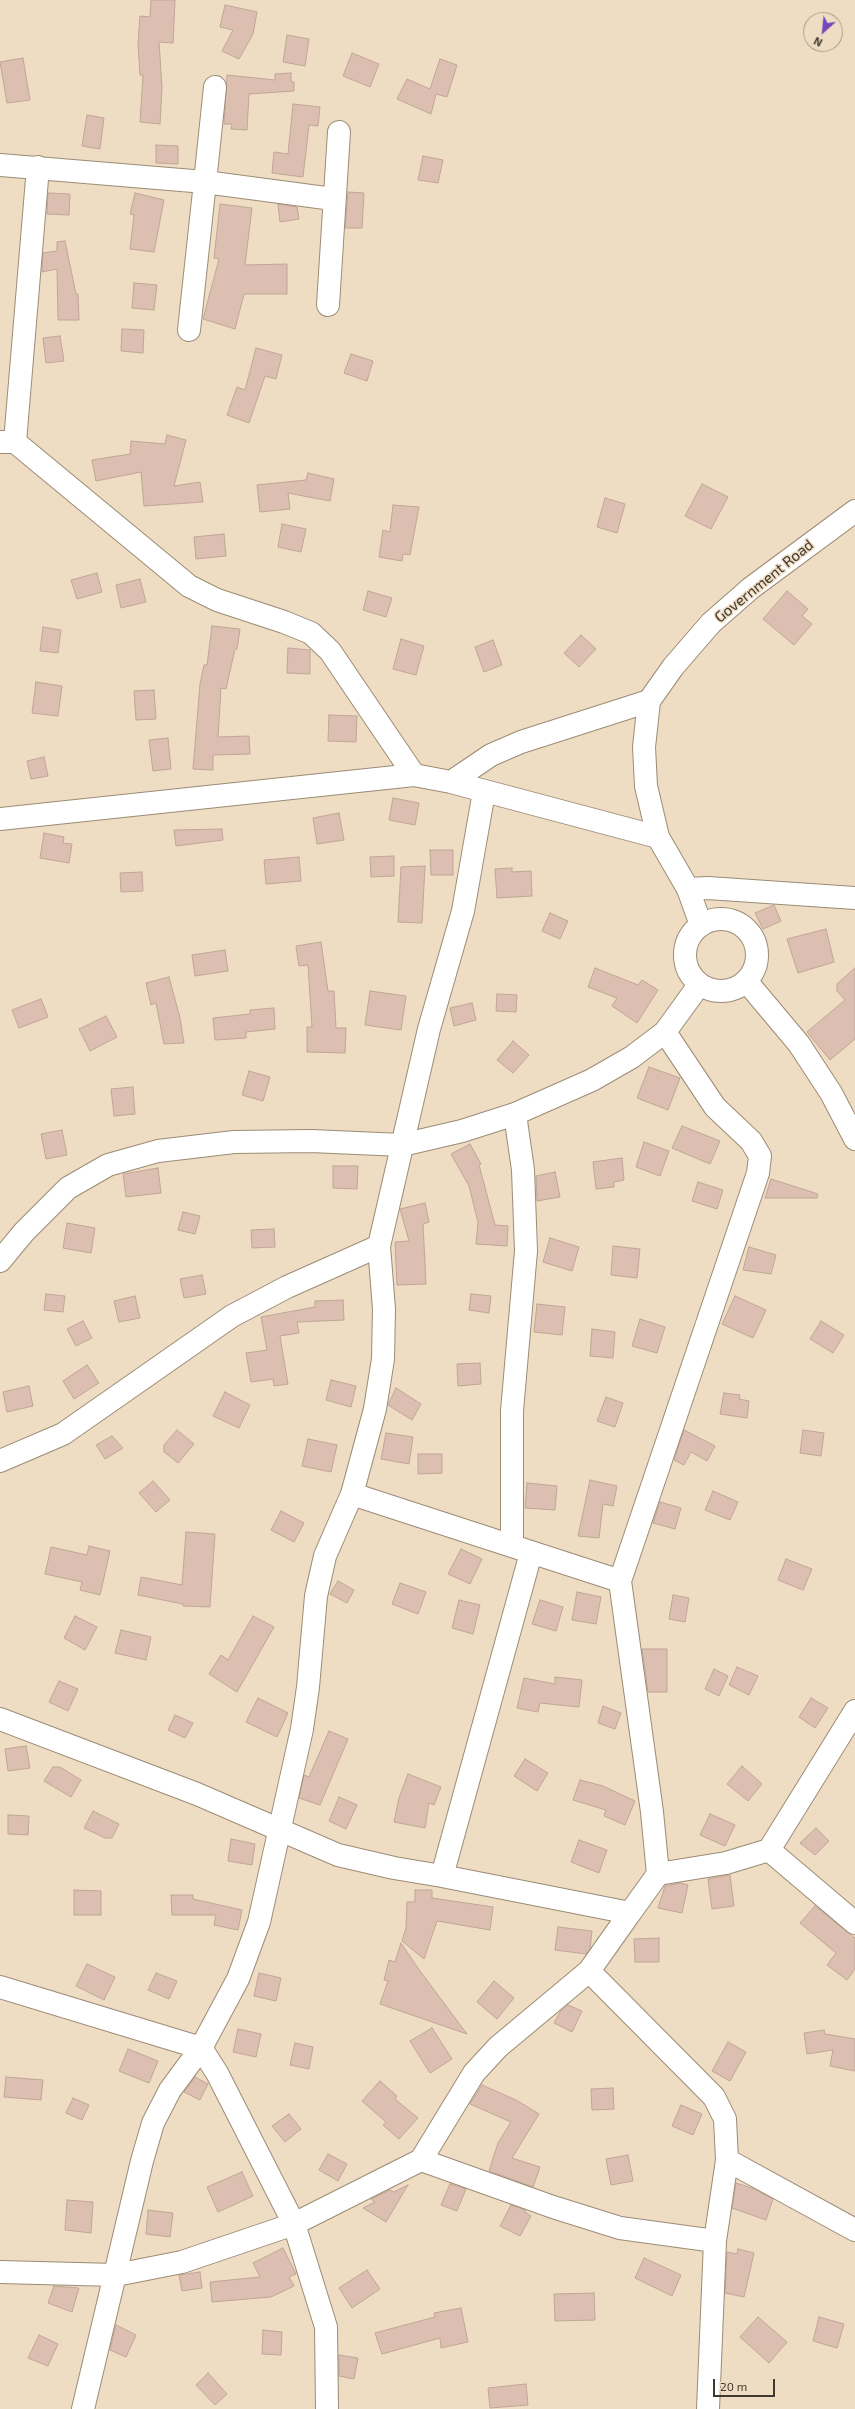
<!DOCTYPE html>
<style>
body{margin:0}
#map{position:relative;width:855px;height:2409px;overflow:hidden;background:#eedcc3;font-family:"Exo 2",sans-serif}
canvas{display:block}
.north{position:absolute;left:803px;top:12px;width:40px;height:40px;box-sizing:border-box;background:#eedcc3;border:1px solid #a89b87;border-radius:50%;rotate:207deg;font-size:11px;font-weight:700;line-height:16px;text-align:center;color:#3f392e}
.north::after{content:'';display:block;margin:auto;width:14px;height:18px;background:#74b;clip-path:polygon(50% 0,100% 100%,50% 72%,0 100%)}
.scale{position:absolute;left:713px;top:2379px;width:62px;height:18px;box-sizing:border-box;border:2px solid #3f392e;border-top:0;padding-left:5px;font-size:12px;line-height:14px;white-space:nowrap;color:#3f392e;-webkit-text-stroke:3px #eedcc3;paint-order:stroke}
</style>
<div id="map">
<canvas width="855" height="2409"></canvas>
<div class="north">N</div>
<div class="scale">20 m</div>
</div>
<script>
const ctx = document.querySelector('canvas').getContext('2d');
ctx.lineJoin = 'round';
function paint(path, color) {
  ctx.fillStyle = color;
  ctx.fill(path, 'evenodd');
}
function poly(rows) {
  const path = new Path2D();
  for (const r of rows) {
    if (r.length === 3) {
      path.moveTo(r[0] + r[2], r[1]);
      path.arc(r[0], r[1], r[2], 0, 2 * Math.PI);
      continue;
    }
    path.moveTo(r[0], r[1]);
    for (let i = 2; i < r.length; i += 2) path.lineTo(r[i], r[i + 1]);
  }
  return path;
}
function stroke(path, color, width, dash) {
  ctx.strokeStyle = color;
  ctx.lineWidth = width;
  ctx.lineCap = dash ? 'butt' : 'round';
  ctx.setLineDash(dash || []);
  ctx.stroke(path);
}
function drawText(font, color, halo, rows, align = 'center') {
  ctx.font = font + ' "Exo 2",sans-serif';
  ctx.lineWidth = 3;
  ctx.setLineDash([]);
  ctx.textBaseline = 'middle';
  ctx.strokeStyle = halo;
  ctx.fillStyle = color;
  for (const [text, x, y, turn = 0] of rows) {
    ctx.save();
    ctx.translate(x, y);
    ctx.rotate((+turn || 0) * Math.PI / 180);
    ctx.textAlign = isNaN(turn) ? turn : align;
    if (halo) ctx.strokeText(text, 0, 0);
    ctx.fillText(text, 0, 0);
    ctx.restore();
  }
}
const building = poly([
 [151,0,175,0,173,43,159,42,162,87,160,124,140,122,143,75,140,75,138,45,140,16,150,17,151,0],
 [225,5,257,12,253,34,239,59,222,51,233,30,220,27,225,5],
 [287,35,309,39,305,66,283,62,287,35],
 [352,53,379,64,370,87,343,76,352,53],
 [23,58,30,100,7,103,0,62,23,58],
 [440,59,457,65,447,97,436,94,431,114,397,99,407,79,430,89,440,59],
 [291,73,291,82,294,82,294,91,249,94,247,130,231,129,232,124,224,124,227,75,275,80,275,74,291,73],
 [293,104,320,107,318,126,309,125,303,177,272,173,274,152,288,154,293,104],
 [87,115,104,118,100,149,82,146,87,115],
 [156,145,178,146,178,164,156,163,156,145],
 [423,156,443,160,438,183,418,180,423,156],
 [348,192,364,193,362,228,345,228,348,192],
 [48,193,70,194,69,215,47,214,48,193],
 [135,193,164,200,154,252,130,249,134,215,130,214,135,193],
 [220,204,252,208,245,265,287,264,287,294,244,294,235,329,203,319,219,259,214,258,220,204],
 [278,204,297,207,299,219,280,222,278,204],
 [65,241,76,294,78,294,79,320,58,320,57,269,42,272,43,253,57,251,57,242,65,241],
 [134,283,157,285,154,310,132,308,134,283],
 [122,329,144,330,143,353,121,351,122,329],
 [60,336,64,361,46,363,43,338,60,336],
 [256,348,282,355,276,379,265,376,249,423,227,415,237,387,245,390,256,348],
 [351,354,373,361,367,381,344,373,351,354],
 [167,435,186,440,174,486,200,482,203,502,144,506,141,472,96,481,92,460,130,454,131,441,165,444,167,435],
 [308,473,334,479,330,501,288,493,290,509,260,512,257,485,306,480,308,473],
 [702,484,728,497,711,529,685,516,702,484],
 [605,498,625,504,617,533,597,527,605,498],
 [393,505,419,507,410,555,403,554,402,561,379,557,383,530,390,532,393,505],
 [282,524,306,529,301,552,278,547,282,524],
 [224,534,226,556,196,559,194,537,224,534],
 [97,573,102,592,77,599,71,580,97,573],
 [140,579,146,602,121,608,116,585,140,579],
 [368,591,392,598,386,617,363,610,368,591],
 [787,591,808,609,802,616,812,624,794,645,763,619,787,591],
 [212,626,240,629,237,649,235,649,226,689,221,688,218,737,249,736,250,754,213,755,213,770,193,769,200,684,204,665,207,665,212,626],
 [43,627,61,630,58,653,40,651,43,627],
 [581,635,596,649,579,667,564,653,581,635],
 [401,639,424,646,416,675,393,669,401,639],
 [493,640,502,665,484,672,475,647,493,640],
 [288,648,310,650,310,674,287,673,288,648],
 [36,682,62,686,58,716,32,713,36,682],
 [154,690,156,719,136,720,134,691,154,690],
 [329,715,357,716,356,742,328,741,329,715],
 [168,738,171,769,153,771,149,740,168,738],
 [44,757,48,776,31,779,27,761,44,757],
 [393,798,419,803,415,825,389,820,393,798],
 [339,813,344,840,317,844,313,818,339,813],
 [222,829,223,840,176,846,174,830,222,829],
 [44,833,64,837,63,843,72,844,69,863,40,858,44,833],
 [430,850,453,850,453,875,431,875,430,850],
 [394,856,394,876,371,877,370,857,394,856],
 [299,857,301,881,266,884,264,860,299,857],
 [425,866,422,923,398,922,401,867,425,866],
 [512,868,512,872,531,871,532,896,497,898,495,869,512,868],
 [142,872,143,891,121,892,120,873,142,872],
 [774,905,781,921,763,929,755,913,774,905],
 [550,913,568,921,560,939,542,931,550,913],
 [826,929,834,962,798,973,787,939,826,929],
 [321,942,328,991,334,991,336,1028,346,1028,345,1053,307,1052,307,1027,312,1027,308,965,299,966,296,946,321,942],
 [225,950,228,971,195,976,192,955,225,950],
 [595,968,638,985,642,980,658,990,637,1023,612,1006,617,998,588,987,595,968],
 [855,968,855,1039,830,1060,807,1032,845,1000,837,991,837,984,855,968],
 [169,977,180,1018,184,1043,164,1044,156,1003,151,1005,146,983,169,977],
 [370,991,406,996,401,1030,365,1025,370,991],
 [497,994,517,995,516,1012,496,1011,497,994],
 [41,999,48,1017,19,1028,12,1010,41,999],
 [472,1003,476,1020,454,1026,450,1008,472,1003],
 [274,1008,275,1029,246,1032,246,1038,215,1040,213,1018,250,1014,250,1010,274,1008],
 [106,1016,117,1037,90,1051,79,1029,106,1016],
 [513,1041,529,1055,513,1073,497,1060,513,1041],
 [649,1067,680,1078,668,1110,637,1098,649,1067],
 [249,1071,270,1077,263,1101,242,1095,249,1071],
 [133,1087,135,1114,114,1116,111,1089,133,1087],
 [682,1126,720,1141,710,1164,672,1148,682,1126],
 [62,1130,67,1155,46,1159,41,1134,62,1130],
 [644,1142,669,1151,660,1176,636,1167,644,1142],
 [470,1144,481,1164,479,1165,495,1225,508,1226,507,1246,476,1244,478,1222,469,1186,451,1154,470,1144],
 [622,1158,624,1180,614,1182,614,1187,596,1189,593,1162,622,1158],
 [333,1166,358,1166,357,1189,333,1188,333,1166],
 [158,1168,161,1193,126,1197,123,1174,158,1168],
 [555,1172,560,1197,537,1201,536,1176,555,1172],
 [771,1179,818,1194,817,1198,765,1198,771,1179],
 [698,1182,723,1190,717,1209,692,1201,698,1182],
 [425,1203,429,1222,423,1224,426,1284,397,1285,395,1242,409,1241,400,1209,425,1203],
 [183,1212,200,1216,195,1234,178,1230,183,1212],
 [67,1223,95,1228,91,1253,63,1248,67,1223],
 [274,1229,275,1247,252,1248,251,1230,274,1229],
 [550,1238,579,1247,572,1271,543,1262,550,1238],
 [613,1246,640,1249,637,1278,611,1275,613,1246],
 [749,1247,776,1255,771,1274,743,1270,749,1247],
 [202,1275,206,1294,184,1298,180,1279,202,1275],
 [46,1294,65,1296,63,1312,44,1310,46,1294],
 [471,1294,491,1296,489,1313,469,1310,471,1294],
 [135,1296,140,1318,119,1322,114,1301,135,1296],
 [735,1296,766,1310,753,1338,722,1324,735,1296],
 [343,1300,344,1320,297,1322,299,1333,280,1336,288,1384,274,1386,273,1379,251,1382,246,1353,267,1350,261,1317,315,1307,315,1301,343,1300],
 [537,1304,565,1307,562,1335,534,1332,537,1304],
 [640,1319,665,1327,657,1353,632,1346,640,1319],
 [83,1321,92,1338,76,1346,67,1329,83,1321],
 [821,1321,844,1335,833,1353,810,1339,821,1321],
 [592,1329,615,1332,613,1358,590,1356,592,1329],
 [480,1363,481,1384,458,1386,457,1364,480,1363],
 [87,1365,99,1383,74,1399,63,1381,87,1365],
 [331,1380,356,1386,351,1407,326,1400,331,1380],
 [29,1386,33,1406,7,1412,3,1392,29,1386],
 [396,1388,421,1404,412,1420,388,1405,396,1388],
 [225,1392,250,1405,239,1428,213,1416,225,1392],
 [724,1393,740,1395,739,1399,749,1401,747,1418,720,1414,724,1393],
 [606,1397,623,1403,615,1427,597,1421,606,1397],
 [177,1430,194,1444,178,1463,164,1452,164,1445,177,1430],
 [684,1430,715,1446,707,1461,691,1452,684,1465,674,1460,684,1430],
 [803,1430,824,1433,821,1456,800,1453,803,1430],
 [386,1433,413,1437,409,1464,381,1459,386,1433],
 [112,1436,123,1448,105,1459,96,1445,112,1436],
 [308,1439,337,1445,331,1472,302,1466,308,1439],
 [418,1454,442,1454,442,1473,418,1474,418,1454],
 [590,1480,617,1486,613,1506,603,1504,599,1538,578,1536,590,1480],
 [153,1481,170,1500,156,1512,139,1493,153,1481],
 [527,1483,557,1486,555,1510,525,1508,527,1483],
 [713,1491,738,1502,730,1520,705,1510,713,1491],
 [660,1502,681,1508,675,1529,653,1523,660,1502],
 [281,1511,304,1523,294,1542,271,1530,281,1511],
 [186,1532,215,1534,210,1607,183,1606,183,1604,138,1595,141,1577,182,1585,186,1532],
 [89,1546,110,1551,100,1595,80,1590,82,1582,45,1574,51,1547,87,1555,89,1546],
 [461,1549,482,1559,470,1584,448,1574,461,1549],
 [786,1559,812,1569,803,1590,778,1580,786,1559],
 [338,1581,354,1590,347,1603,330,1594,338,1581],
 [400,1583,426,1592,418,1614,392,1604,400,1583],
 [577,1592,601,1597,596,1624,572,1620,577,1592],
 [673,1595,689,1598,685,1622,669,1619,673,1595],
 [459,1600,480,1605,473,1634,452,1628,459,1600],
 [540,1600,563,1607,556,1631,532,1624,540,1600],
 [75,1616,97,1627,85,1650,64,1638,75,1616],
 [253,1616,274,1627,237,1692,209,1674,221,1655,228,1660,253,1616],
 [121,1630,151,1637,146,1660,115,1653,121,1630],
 [642,1649,667,1649,667,1692,648,1692,642,1649],
 [737,1667,758,1676,749,1695,729,1685,737,1667],
 [714,1669,728,1676,719,1696,705,1689,714,1669],
 [555,1677,582,1680,579,1707,540,1703,538,1712,517,1708,524,1678,555,1684,555,1677],
 [59,1681,78,1689,68,1711,49,1702,59,1681],
 [258,1698,288,1713,277,1737,246,1722,258,1698],
 [811,1698,828,1708,815,1728,799,1717,811,1698],
 [603,1706,621,1713,615,1729,598,1723,603,1706],
 [175,1715,193,1723,185,1738,168,1730,175,1715],
 [329,1731,348,1739,320,1805,299,1798,304,1775,309,1777,329,1731],
 [26,1746,30,1768,8,1771,5,1749,26,1746],
 [525,1759,548,1773,537,1791,514,1776,525,1759],
 [742,1766,762,1784,748,1801,727,1784,742,1766],
 [53,1767,60,1767,81,1780,71,1797,44,1781,53,1767],
 [408,1774,441,1787,434,1805,429,1803,425,1828,394,1822,399,1798,408,1774],
 [580,1780,603,1786,635,1801,625,1825,604,1816,606,1810,573,1800,580,1780],
 [339,1797,357,1805,346,1829,329,1821,339,1797],
 [93,1811,119,1824,112,1838,105,1838,84,1828,93,1811],
 [710,1814,735,1825,725,1846,700,1835,710,1814],
 [8,1815,29,1816,28,1835,8,1834,8,1815],
 [816,1828,829,1841,815,1855,800,1843,816,1828],
 [231,1839,255,1844,252,1865,228,1861,231,1839],
 [579,1840,607,1850,599,1873,571,1862,579,1840],
 [730,1875,734,1906,712,1909,708,1879,730,1875],
 [680,1883,688,1885,682,1913,658,1908,665,1886,680,1883],
 [74,1890,101,1891,101,1915,74,1915,74,1890],
 [415,1890,432,1890,432,1898,493,1907,490,1930,437,1921,424,1959,402,1941,406,1928,407,1902,415,1902,415,1890],
 [171,1895,193,1895,193,1899,242,1910,238,1930,214,1925,216,1915,172,1915,171,1895],
 [815,1906,855,1938,855,1969,847,1980,827,1965,836,1953,800,1923,815,1906],
 [558,1927,592,1931,590,1949,586,1954,555,1950,558,1927],
 [659,1938,659,1962,635,1962,634,1939,659,1938],
 [401,1943,420,1971,467,2034,380,2004,388,1981,384,1980,389,1960,395,1962,401,1943],
 [87,1964,115,1977,104,2000,76,1986,87,1964],
 [156,1973,177,1981,169,1999,148,1990,156,1973],
 [259,1973,281,1978,276,2001,254,1996,259,1973],
 [494,1981,514,1998,497,2019,477,2002,494,1981],
 [568,2005,582,2011,572,2032,554,2023,560,2012,568,2005],
 [432,2028,452,2059,430,2073,410,2041,432,2028],
 [238,2029,261,2034,256,2057,233,2052,238,2029],
 [824,2030,825,2034,855,2039,855,2071,830,2066,833,2050,807,2054,804,2033,824,2030],
 [728,2042,746,2052,730,2081,712,2071,728,2042],
 [295,2043,313,2047,309,2069,290,2065,295,2043],
 [128,2049,158,2061,149,2083,119,2071,128,2049],
 [6,2077,43,2080,41,2100,4,2097,6,2077],
 [195,2077,208,2084,200,2100,184,2092,195,2077],
 [380,2081,397,2096,395,2099,418,2118,399,2139,383,2125,386,2122,362,2101,380,2081],
 [482,2085,516,2100,539,2114,512,2158,540,2167,533,2187,489,2171,498,2143,511,2122,470,2104,482,2085],
 [613,2088,614,2109,592,2110,591,2089,613,2088],
 [73,2098,89,2105,82,2120,66,2113,73,2098],
 [681,2105,702,2114,693,2135,672,2126,681,2105],
 [289,2114,301,2129,285,2142,272,2126,289,2114],
 [328,2154,347,2164,338,2181,319,2170,328,2154],
 [628,2155,633,2181,611,2185,606,2159,628,2155],
 [242,2172,253,2196,218,2212,207,2187,242,2172],
 [736,2183,752,2188,773,2199,766,2220,732,2208,736,2183],
 [450,2184,466,2189,457,2211,441,2205,450,2184],
 [408,2185,386,2222,363,2208,375,2202,371,2199,390,2190,394,2192,408,2185],
 [67,2200,93,2202,91,2233,65,2230,67,2200],
 [511,2205,525,2210,525,2212,531,2216,520,2236,500,2226,511,2205],
 [148,2210,173,2213,170,2237,146,2234,148,2210],
 [283,2248,296,2274,289,2277,294,2286,271,2297,212,2302,210,2282,260,2277,253,2263,283,2248],
 [738,2249,754,2253,744,2297,725,2293,727,2252,737,2254,738,2249],
 [644,2258,681,2275,672,2296,635,2278,644,2258],
 [367,2270,380,2289,352,2308,339,2288,367,2270],
 [200,2272,202,2288,182,2291,179,2275,200,2272],
 [54,2286,79,2288,72,2312,48,2303,54,2286],
 [594,2293,595,2320,555,2321,554,2294,594,2293],
 [461,2308,468,2342,441,2348,440,2338,382,2354,375,2333,435,2317,434,2313,461,2308],
 [758,2317,787,2342,769,2363,740,2337,758,2317],
 [819,2317,844,2324,837,2348,813,2341,819,2317],
 [116,2325,136,2335,126,2357,110,2350,116,2325],
 [263,2330,282,2332,281,2355,262,2354,263,2330],
 [39,2335,58,2344,48,2366,28,2358,39,2335],
 [339,2355,358,2358,354,2379,339,2376,339,2355],
 [208,2373,227,2394,215,2405,196,2385,208,2373],
 [526,2384,528,2405,490,2408,488,2388,526,2384]
]);
paint(building, '#dcbfb0');
stroke(building, '#c1a596', 1);
const street = poly([
 [215,87,205,182,333,199],
 [0,165,205,182,189,330],
 [328,305,339,132],
 [0,442,15,442,189,586,217,600,284,622,311,633,330,651,414,775],
 [15,442,38,167],
 [451,782,491,755,521,742,649,701],
 [0,819,414,775,451,782,658,837],
 [688,889,708,888,855,898],
 [721,955,36],
 [747,982,799,1044,831,1093,855,1139],
 [515,1114,523,1170,526,1251,512,1411,512,1546,620,1581],
 [0,1261,24,1232,68,1188,108,1165,158,1151,234,1142,311,1141,402,1145,462,1131,515,1114,592,1080,632,1057,665,1032,699,985],
 [0,1461,63,1434,232,1316,287,1287,379,1246],
 [352,1494,512,1546],
 [0,1719,197,1794,338,1855,394,1868,442,1876,630,1913,658,1874,652,1812,620,1581,758,1173,760,1156,751,1141,715,1107,665,1032],
 [769,1850,855,1923],
 [658,1874,726,1863,769,1850,855,1711],
 [442,1876,531,1553],
 [589,1971,714,2097,725,2119,727,2160,715,2241,708,2409],
 [0,1987,201,2048,217,2073,294,2224,326,2327,327,2409],
 [421,2160,553,2207,620,2228,715,2241],
 [727,2160,855,2230],
 [0,2272,116,2275,182,2262,294,2224,421,2160,474,2073,498,2047,589,1971,630,1913],
 [83,2409,142,2161,153,2123,170,2090,201,2048,238,1979,259,1922,302,1729,308,1687,316,1596,325,1556,352,1494,375,1409,383,1359,384,1309,379,1246,429,1029,463,911,484,792]
]);
const secondary = poly([
 [701,925,688,889,658,837,646,786,644,747,649,701,673,667,711,623,751,588,855,511]
]);
stroke(street, '#9c8c75', 24);
stroke(secondary, '#9c8c75', 24);
stroke(street, '#fff', 22);
stroke(secondary, '#fff', 22);
drawText('15px', '#3f392e', '#eedcc3', [
 ["Government Road",764,581,-39]
]);
</script>
